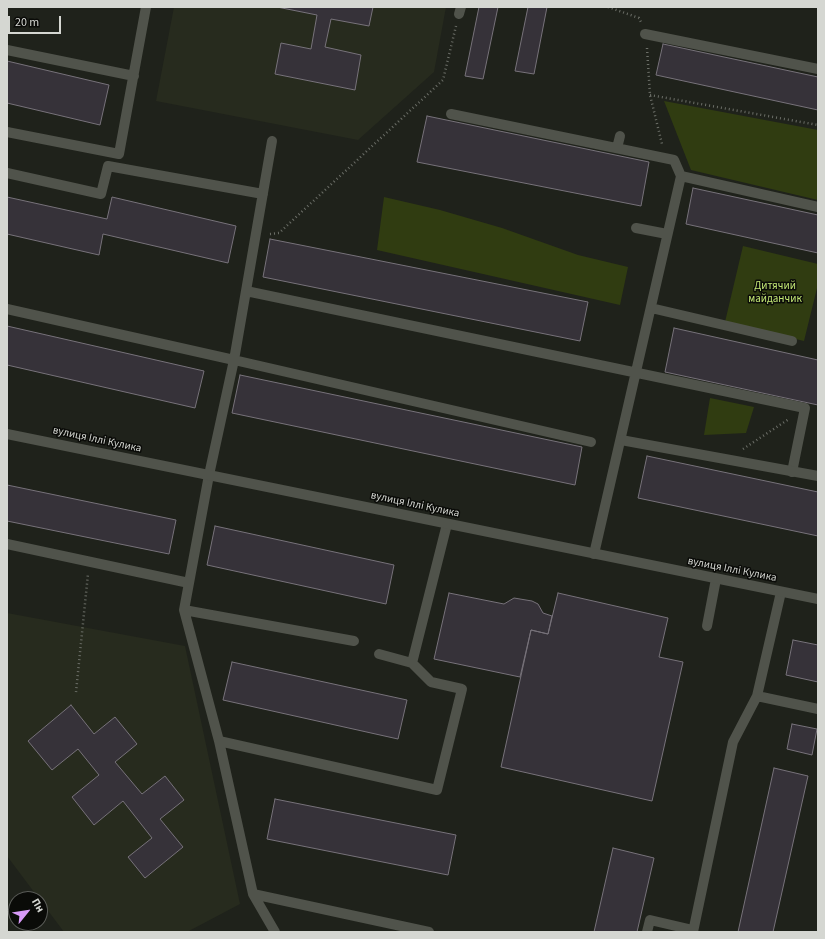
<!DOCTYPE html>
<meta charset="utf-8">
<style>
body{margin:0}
#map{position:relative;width:825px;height:939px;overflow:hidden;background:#1f221b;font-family:"Source Sans 3",sans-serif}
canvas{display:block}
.frame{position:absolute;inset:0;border:8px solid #d5d7d2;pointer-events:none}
.north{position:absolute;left:8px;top:891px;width:40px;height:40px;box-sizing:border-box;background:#0a0b08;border:1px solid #5b5d59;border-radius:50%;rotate:60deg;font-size:11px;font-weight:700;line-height:16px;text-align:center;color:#d5d7d2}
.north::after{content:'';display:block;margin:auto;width:14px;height:18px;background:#d89af8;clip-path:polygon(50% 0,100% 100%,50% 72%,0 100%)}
.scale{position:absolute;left:8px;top:16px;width:53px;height:18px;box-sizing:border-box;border:2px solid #d5d7d2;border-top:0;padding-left:5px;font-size:12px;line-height:14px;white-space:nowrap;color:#d5d7d2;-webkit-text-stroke:3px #0a0b08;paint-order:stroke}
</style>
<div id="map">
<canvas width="825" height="939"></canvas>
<div class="frame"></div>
<div class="north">Пн</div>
<div class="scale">20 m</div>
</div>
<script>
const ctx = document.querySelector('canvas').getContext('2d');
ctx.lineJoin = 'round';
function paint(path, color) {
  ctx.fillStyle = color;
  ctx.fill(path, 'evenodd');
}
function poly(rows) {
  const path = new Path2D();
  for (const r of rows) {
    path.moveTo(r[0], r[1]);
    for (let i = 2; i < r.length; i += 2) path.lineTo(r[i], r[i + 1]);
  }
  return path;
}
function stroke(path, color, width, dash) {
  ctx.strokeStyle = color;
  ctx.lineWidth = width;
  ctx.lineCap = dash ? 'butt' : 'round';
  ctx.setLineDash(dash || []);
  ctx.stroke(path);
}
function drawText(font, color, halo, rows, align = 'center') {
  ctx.font = font + ' "Source Sans 3",sans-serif';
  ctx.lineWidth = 3;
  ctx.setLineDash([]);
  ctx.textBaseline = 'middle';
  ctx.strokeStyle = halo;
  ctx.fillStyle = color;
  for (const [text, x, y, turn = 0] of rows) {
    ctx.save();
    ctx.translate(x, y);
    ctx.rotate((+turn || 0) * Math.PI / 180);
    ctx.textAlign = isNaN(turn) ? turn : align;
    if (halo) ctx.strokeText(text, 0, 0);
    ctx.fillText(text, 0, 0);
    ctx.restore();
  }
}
paint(poly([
 [174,7,446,7,434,72,358,140,156,101],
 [7,613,185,646,240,904,187,932,64,932,7,856]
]), '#272b1e');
paint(poly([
 [664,101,818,130,818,200,691,170],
 [384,197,440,210,502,228,578,255,628,267,620,305,377,250],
 [743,246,818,264,818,284,804,341,725,322],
 [710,398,754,407,746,433,704,435]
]), '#303c11');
const building = poly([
 [277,7,373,7,369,26,331,19,325,47,361,55,355,90,275,74,281,43,311,49,317,15,277,7],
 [479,7,498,7,483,79,465,76,479,7],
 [528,7,547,7,534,74,515,71,528,7],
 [663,44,818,77,818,110,656,75,663,44],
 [7,61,109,85,100,125,7,103,7,61],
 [427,116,649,162,641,206,417,162,427,116],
 [693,188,818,215,818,253,686,224,693,188],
 [7,197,107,219,112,197,236,226,228,263,103,234,99,255,7,234,7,197],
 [270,239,588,302,580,341,263,277,270,239],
 [7,326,204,371,195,408,7,365,7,326],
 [674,328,818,360,818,405,665,372,674,328],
 [240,375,582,447,575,485,232,413,240,375],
 [647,456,818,492,818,536,638,498,647,456],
 [7,485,176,520,169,554,7,521,7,485],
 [215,526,394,565,386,604,207,565,215,526],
 [449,593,504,604,514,598,532,601,538,604,543,613,552,616,548,634,531,630,520,677,434,659,449,593],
 [558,593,668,618,659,657,683,662,652,801,501,767,531,630,548,634,558,593],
 [793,640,818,645,818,682,786,675,793,640],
 [232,662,407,700,398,739,223,700,232,662],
 [71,705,94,734,115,717,137,744,115,762,142,794,165,776,184,800,160,819,183,847,145,878,128,857,152,838,123,801,94,825,72,797,99,775,78,749,52,770,28,741,71,705],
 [792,724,817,729,812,755,787,749,792,724],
 [774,768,808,776,773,932,738,932,774,768],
 [275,799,456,835,448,875,267,839,275,799],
 [613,848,654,858,637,932,594,932,613,848]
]);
paint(building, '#363239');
stroke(building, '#77727a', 1);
stroke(poly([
 [608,7,639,18,641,22],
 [647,48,650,95,662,144],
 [650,95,818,125],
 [270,234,279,233,443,80,456,26],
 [743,449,789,419],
 [76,692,88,574]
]), '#6c6f68', 2.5, [1, 3]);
stroke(poly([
 [459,14,461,7],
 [645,34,818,69],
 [7,50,134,76],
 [451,114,674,160,681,176,594,554],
 [7,132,119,154,146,7],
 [272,141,234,360,591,442],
 [617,148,620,136],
 [7,173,101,194,108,166,263,194],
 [681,176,818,207],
 [636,228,667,234],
 [246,291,805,408,792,472],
 [651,308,792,341],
 [7,309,234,360,209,475,184,610,219,741,253,894,275,932],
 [7,544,189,583],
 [184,610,354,641],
 [707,626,716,579],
 [379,654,412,663,447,524],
 [757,696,818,709],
 [219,741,437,790,462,689,431,682,412,663],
 [253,894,429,932],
 [647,932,650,920,693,930],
 [693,932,733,742,757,696,781,592]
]), '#50534b', 10);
stroke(poly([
 [621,440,818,476]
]), '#50534b', 10);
stroke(poly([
 [7,434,818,599]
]), '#50534b', 10);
drawText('11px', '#c2e674', '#0a0b08', [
 ["Дитячий",775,287],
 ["майданчик",775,300]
]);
drawText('11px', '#d5d7d2', '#0a0b08', [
 ["вулиця Іллі Кулика",97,440,12],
 ["вулиця Іллі Кулика",415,505,12],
 ["вулиця Іллі Кулика",732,570,11]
]);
</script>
